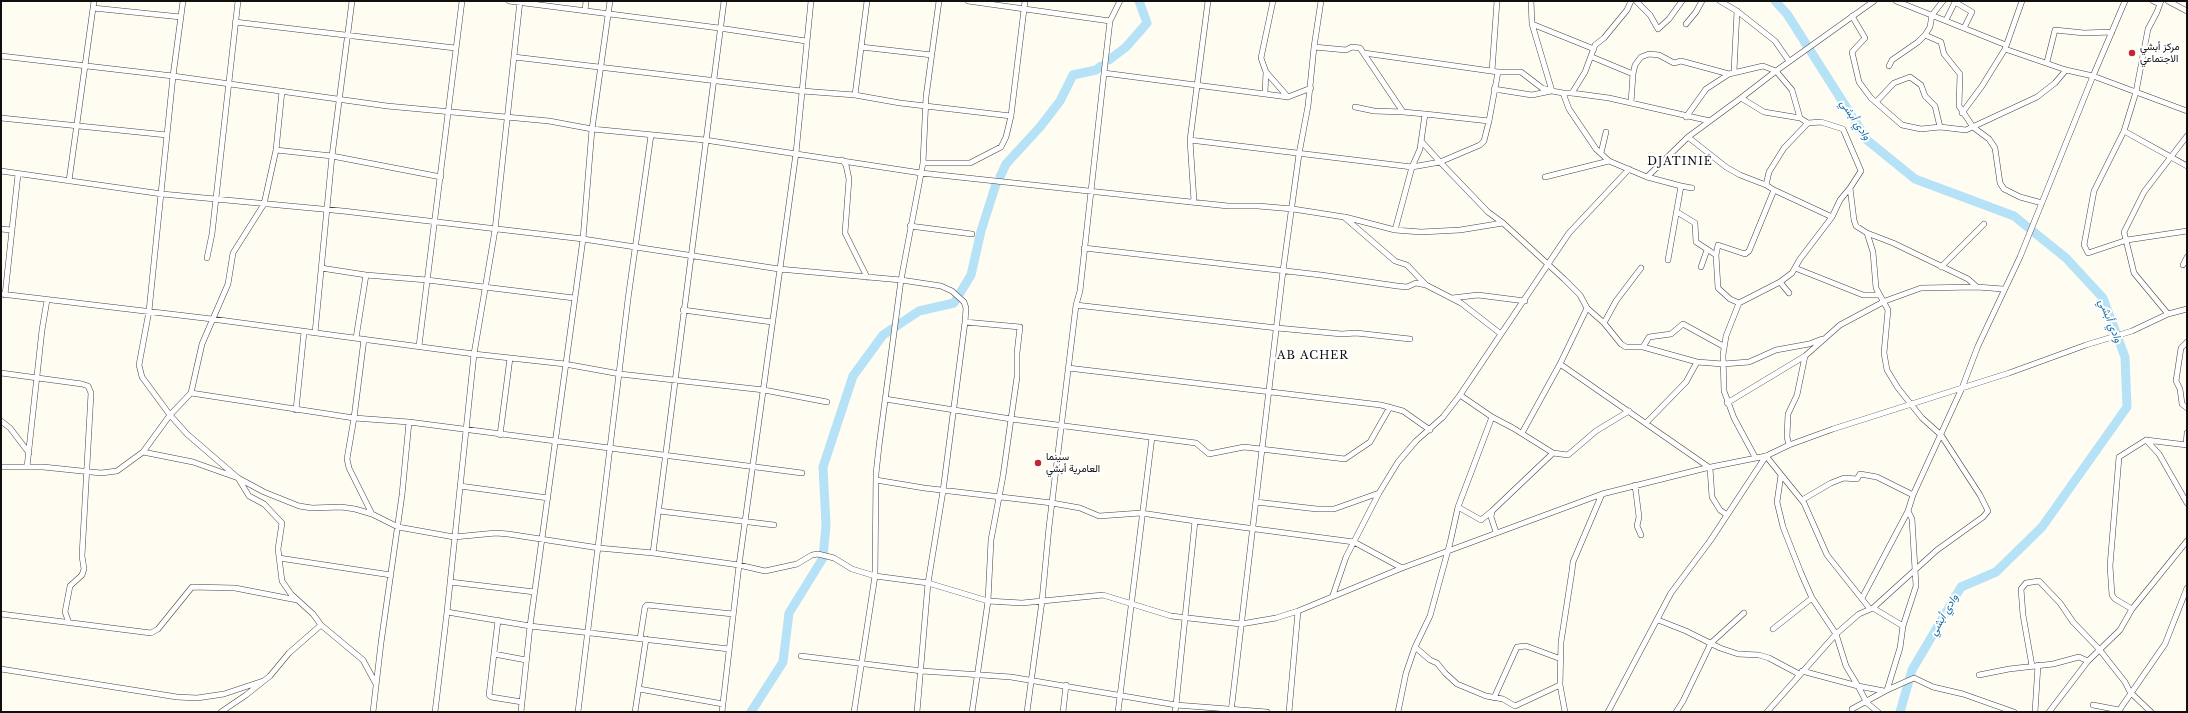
<!DOCTYPE html>
<meta charset="utf-8">
<style>
body{margin:0}
#map{position:relative;width:2188px;height:713px;overflow:hidden;background:#fffcf2;font-family:"Libre Baskerville",serif}
canvas{display:block}
.frame{position:absolute;inset:0;border:2px solid #101010;pointer-events:none}
</style>
<div id="map">
<canvas width="2188" height="713"></canvas>
<div class="frame"></div>
</div>
<script>
const ctx = document.querySelector('canvas').getContext('2d');
ctx.lineJoin = 'round';
function poly(rows) {
  const path = new Path2D();
  for (const r of rows) {
    path.moveTo(r[0], r[1]);
    for (let i = 2; i < r.length; i += 2) path.lineTo(r[i], r[i + 1]);
  }
  return path;
}
function stroke(path, color, width, dash) {
  ctx.strokeStyle = color;
  ctx.lineWidth = width;
  ctx.lineCap = dash ? 'butt' : 'round';
  ctx.setLineDash(dash || []);
  ctx.stroke(path);
}
function drawText(font, color, halo, rows, align = 'center') {
  ctx.font = font + ' "Libre Baskerville",Vazirmatn,serif';
  ctx.lineWidth = 4;
  ctx.setLineDash([]);
  ctx.textBaseline = 'middle';
  ctx.strokeStyle = halo;
  ctx.fillStyle = color;
  for (const [text, x, y, turn = 0] of rows) {
    ctx.save();
    ctx.translate(x, y);
    ctx.rotate((+turn || 0) * Math.PI / 180);
    ctx.textAlign = isNaN(turn) ? turn : align;
    if (halo) ctx.strokeText(text, 0, 0);
    ctx.fillText(text, 0, 0);
    ctx.restore();
  }
}
stroke(poly([
 [1775,1,1787,14,1867,140,1915,179,2014,216,2066,258,2103,298,2125,357,2127,407,2042,527,1996,572,1961,587,1912,670,1900,712],
 [1109,60,1126,47,1147,23,1139,1],
 [1000,177,1006,164,1040,127,1060,101,1073,75,1096,70,1101,66],
 [751,712,783,662,789,613,823,558,826,525,823,467,853,376,883,335,919,311,954,303,971,275,981,231,996,184]
]), '#b6e2f7', 9);
const minor = poly([
 [183,1,173,76,149,311,139,365,142,377,170,415,187,434,238,478,249,496,264,504,282,523,278,549,282,581,291,594,313,614,321,625,363,660,376,684],
 [509,1,719,28,806,41],
 [610,1,592,129,583,239,779,269,901,280,941,286,952,291,964,302,966,308,965,322,1020,327,1017,353,1017,377,1011,419,1196,443,1209,454,1244,447,1345,459,1370,442,1390,407],
 [968,1,1110,21,1120,1],
 [1531,1,1532,24,1552,91,1563,93,1569,109,1596,149,1609,161,1647,177],
 [1636,1,1650,15,1658,29,1669,19,1682,1],
 [1720,1,1737,11,1775,41,1789,61],
 [1896,1,2006,45],
 [2125,1,2093,76,2187,111],
 [2153,1,2160,4],
 [2161,1,2157,12,2148,29,2136,92,2124,131,2094,191,2084,245,2088,253,2127,240,2187,231],
 [2168,1,2187,11],
 [93,8,181,17],
 [585,11,586,1],
 [1852,16,1865,38,1852,52,1859,82,1871,98,1902,125,1921,129,1940,127,1966,130,2037,97,2055,83,2066,70],
 [1946,20,1955,2,1972,12,1964,28],
 [235,22,455,48],
 [1532,24,1594,49],
 [1686,24,1696,12,1702,1],
 [1925,35,1941,42,1944,54,1960,74,1959,106,1973,127,1989,139,1995,148,2000,183,2004,189,2020,197,2042,203],
 [861,47,932,55],
 [1314,47,1346,50,1352,47,1360,48,1403,112,1425,114,1420,149,1412,167,1395,230],
 [1364,53,1498,72,1521,72,1542,88,1552,91],
 [1,56,173,76,387,106,549,121,592,129,705,140,921,173,1228,206,1258,206,1293,209,1344,217,1395,261,1407,265,1426,285,1461,303,1501,334],
 [514,57,802,91,855,95,900,103,1011,116],
 [1592,57,1633,74,1631,103],
 [2047,62,2055,30,2084,33,2112,32],
 [1889,66,1892,60,1918,42,1925,35,1930,27,1932,15,1943,1],
 [1492,71,1497,1],
 [1734,71,1737,11],
 [1776,71,1741,98,1764,112,1800,118],
 [1266,72,1288,97],
 [1104,73,1110,21],
 [1633,74,1635,65,1641,57,1649,54,1659,55,1674,63,1681,61,1729,74],
 [1494,89,1532,95,1551,91],
 [1265,93,1266,72,1261,58,1273,1],
 [1563,93,1572,93,1609,98,1710,121],
 [1572,93,1585,72,1595,45,1604,38,1627,10,1631,1],
 [855,95,867,1],
 [1741,98,1688,137,1726,167,1740,175,1766,185],
 [1876,102,1894,83,1910,77,1921,85,1925,96,1935,106,1940,127],
 [1355,107,1374,111,1403,112],
 [1962,113,1982,86,2005,49,2022,1],
 [1425,114,1489,121,1498,72],
 [1686,117,1706,89,1729,74,1763,66,1776,71],
 [1,118,167,135],
 [2124,131,2187,166],
 [1190,140,1412,167,1440,162,1488,212,1503,223,1564,279,1580,295,1587,308,1560,364,1522,433],
 [1421,141,1440,162,1480,145,1484,141,1489,121],
 [276,150,332,156,441,177],
 [1601,153,1606,132],
 [842,160,846,165,849,179,845,233,867,277],
 [923,163,970,163,1001,147,1006,137,1011,116,1025,1],
 [1,171,162,194,343,211,583,239,530,626,521,712],
 [1545,177,1609,161],
 [69,181,94,1],
 [1681,186,1692,188],
 [1774,190,1766,185,1769,172,1784,148,1808,123],
 [1194,201,1190,140,1208,1],
 [1677,212,1695,223,1696,242,1716,255],
 [1345,217,1395,230,1421,232,1460,230,1503,223],
 [910,226,972,234],
 [1,229,11,230],
 [1867,233,1893,243,1968,279,1977,287,2003,289],
 [1084,248,1321,275,1397,286,1407,287,1416,283,1426,285],
 [207,258,212,234,238,1],
 [1668,260,1681,186,1647,177,1688,137],
 [2183,265,2187,257],
 [1701,267,1707,250],
 [1941,267,1984,224],
 [321,268,366,275,356,338],
 [1795,268,1863,295,1879,295],
 [366,275,427,280,574,298],
 [1780,282,1789,293],
 [1,294,212,319,474,354,565,364,620,374,764,390,827,402],
 [5,295,18,174],
 [1452,298,1478,295,1525,301],
 [1739,303,1730,299,1718,288,1716,255,1718,245,1745,254,1749,251,1774,190,1832,217],
 [1076,305,1277,328,1342,334,1356,333,1410,339],
 [1587,308,1604,323,1621,344,1626,347,1643,347,1697,362,1723,364,1749,362,1776,350,1809,344,1822,339],
 [683,310,772,322],
 [2168,314,2134,273,2124,232,2144,192,2187,136],
 [1604,323,1616,301,1641,268],
 [315,333,332,156,352,1],
 [2187,342,2181,348,2176,381,2180,389,2182,404,2187,408],
 [419,346,462,1],
 [1643,347,1649,337,1671,334,1683,324,1723,346],
 [1560,364,1710,468,1712,497,1720,510,1727,515],
 [1068,368,1381,405,1403,411,1430,430],
 [1,373,82,384,88,386,91,393,82,556,84,569,82,575,70,586,65,612,69,623],
 [191,393,354,418,364,339],
 [885,399,1011,419,1003,476,991,540,988,601,972,712],
 [1727,403,1805,356],
 [296,410,304,332],
 [1492,417,1513,428,1553,453],
 [1,421,10,428,29,453],
 [1646,423,1686,382,1697,362],
 [500,435,510,358],
 [2146,440,2159,454,2187,503],
 [1789,445,1787,437,1788,414,1797,395,1805,356,1840,325,1885,301,1921,288,1977,287],
 [2186,445,2187,433],
 [143,452,193,462,238,478,264,492,299,506,312,508,341,507,355,509,372,514,398,527,454,537,496,533,508,534,599,548,653,553,739,565,765,571,797,564,812,555,818,554,834,558,852,569,875,576,928,583,988,601,1022,603,1103,595,1171,616,1241,624,1276,618,1298,611,1402,568,1602,494,1706,468,1766,456,1789,445,1833,429,2009,373,2086,345,2132,331,2168,314,2187,309],
 [1766,456,1804,503,1827,555,1870,609],
 [1755,457,1734,418,1724,391,1723,355,1726,336,1739,303,1780,282,1792,273,1800,259,1832,217,1840,200,1850,188],
 [1,467,43,467,101,473,117,471,143,452,170,415,191,393,202,344,228,284,233,253,264,204,276,150,282,91],
 [27,467,42,330,47,300],
 [1781,475,1777,502,1783,527,1801,573,1812,598,1836,634,1846,666,1858,686,1884,691],
 [1635,485,1639,517,1637,526,1641,535],
 [460,486,548,498],
 [1802,500,1831,483,1844,478,1857,479,1860,474,1877,477,1913,495],
 [1256,502,1317,509,1334,509,1379,493],
 [1458,507,1481,520,1492,511],
 [659,511,774,525],
 [372,514,349,468,347,459,354,418,409,422,802,473],
 [1195,521,1354,542,1402,568],
 [1496,532,1491,517,1492,511,1553,453,1568,455,1596,431,1629,411],
 [653,553,724,1],
 [279,558,391,575],
 [450,582,535,592],
 [1333,595,1346,557,1379,493,1398,462,1416,441,1443,417,1460,395,1569,233,1629,169],
 [1862,598,1908,511,1913,495,1962,388,1978,346,2020,257,2093,76,2066,70,2005,49],
 [1873,608,1937,550,1983,517,1988,511,1980,495,1941,435,1922,418,1898,388,1887,370,1884,353,1888,310,1876,288,1873,252,1867,233,1856,226,1854,220,1850,188,1861,171,1843,129,1821,122,1808,123,1800,118,1792,90,1776,71,1874,1],
 [2132,609,2115,599,2112,595,2110,566,2119,457,2146,440,2187,445],
 [447,612,474,354,495,230,520,1],
 [1,614,151,633,158,629,192,587,235,588,297,600],
 [498,620,489,695,491,697,522,702],
 [1658,620,1686,631,1720,648,1738,654,1759,655,1769,658,1799,674],
 [1773,629,1812,598],
 [640,639,645,607,647,605,733,614],
 [1415,647,1430,660,1437,663,1445,673,1457,684,1486,696,1503,699,1515,706,1560,685],
 [494,654,526,660],
 [801,656,922,671,1011,677,1176,705,1195,521,1141,513,1099,516,1080,508,1052,503,924,488,876,480],
 [2032,666,2023,615,2021,589,2026,583,2039,581,2060,603,2073,622,2099,649,2125,682,2130,692,2151,712],
 [1,669,177,697,197,698,224,694,263,681],
 [1802,671,1858,686,1867,703,1878,712],
 [1979,675,2009,669,2053,664,2079,657,2088,661],
 [639,689,723,704],
 [1887,690,1900,648,1903,626,1916,586,1912,519,1908,511],
 [1494,698,1517,647,1526,646,1561,659],
 [2093,705,2119,710],
 [1852,709,1887,690,1914,678,1933,687,1963,694,2014,712],
 [221,712,246,695,270,676,289,653,321,625],
 [373,712,381,643,402,495,409,422],
 [435,712,447,612,530,626,729,649],
 [578,712,628,299,651,135],
 [635,712,646,639],
 [722,712,739,565,796,153,811,1],
 [854,712,875,576,876,474,879,446,901,280,923,163,926,97,939,1],
 [917,712,928,583,943,491,965,322],
 [1027,712,1042,601,1049,527,1076,305,1080,291,1104,73,1288,97,1311,88],
 [1063,712,1066,685],
 [1118,712,1152,437],
 [1175,712,1176,705,1267,712],
 [1231,712,1283,271,1299,154,1308,106,1314,47,1321,1],
 [1289,712,1298,611],
 [1398,712,1406,673,1415,647,1430,616,1450,543,1458,507,1492,417,1460,395],
 [1565,712,1560,685,1561,642,1572,571,1573,562,1602,494],
 [1608,712,1671,593,1710,541,1766,456],
 [1676,712,1683,701,1711,643,1744,613],
 [1767,712,1836,634,1859,614,1873,608,1903,626],
 [2035,712,2038,665],
 [2049,712,2088,661,2120,630,2132,609,2187,541],
 [2118,712,2165,644,2187,588]
]);
stroke(minor, '#434343', 6);
stroke(minor, '#fff', 5);
for (const [x, y, r, color] of [
 [2132,53,4,"#c22534"],
 [1038,463,4,"#c22534"]
]) {
  const dot = new Path2D();
  dot.arc(x, y, r, 0, 2 * Math.PI);
  ctx.fillStyle = color;
  ctx.fill(dot);
  stroke(dot, '#fff', 1.5);
}
drawText('10px', '#101010', '#fff', [
 ["مركز أبشي",2140,47],
 ["الاجتماعي",2140,59],
 ["سينما",1046,457],
 ["العامرية أبشي",1046,469]
], 'left');
drawText('italic 11px', '#166da4', '#fff', [
 ["وادي أبشي",1855,120,56],
 ["وادي أبشي",2110,321,68],
 ["وادي أبشي",1944,615,-60]
]);
ctx.letterSpacing = '1px';
drawText('11px', '#101010', '#fff', [
 ["DJATINIÉ",1680,162],
 ["AB ACHER",1313,356]
]);
ctx.letterSpacing = '0px';
</script>
